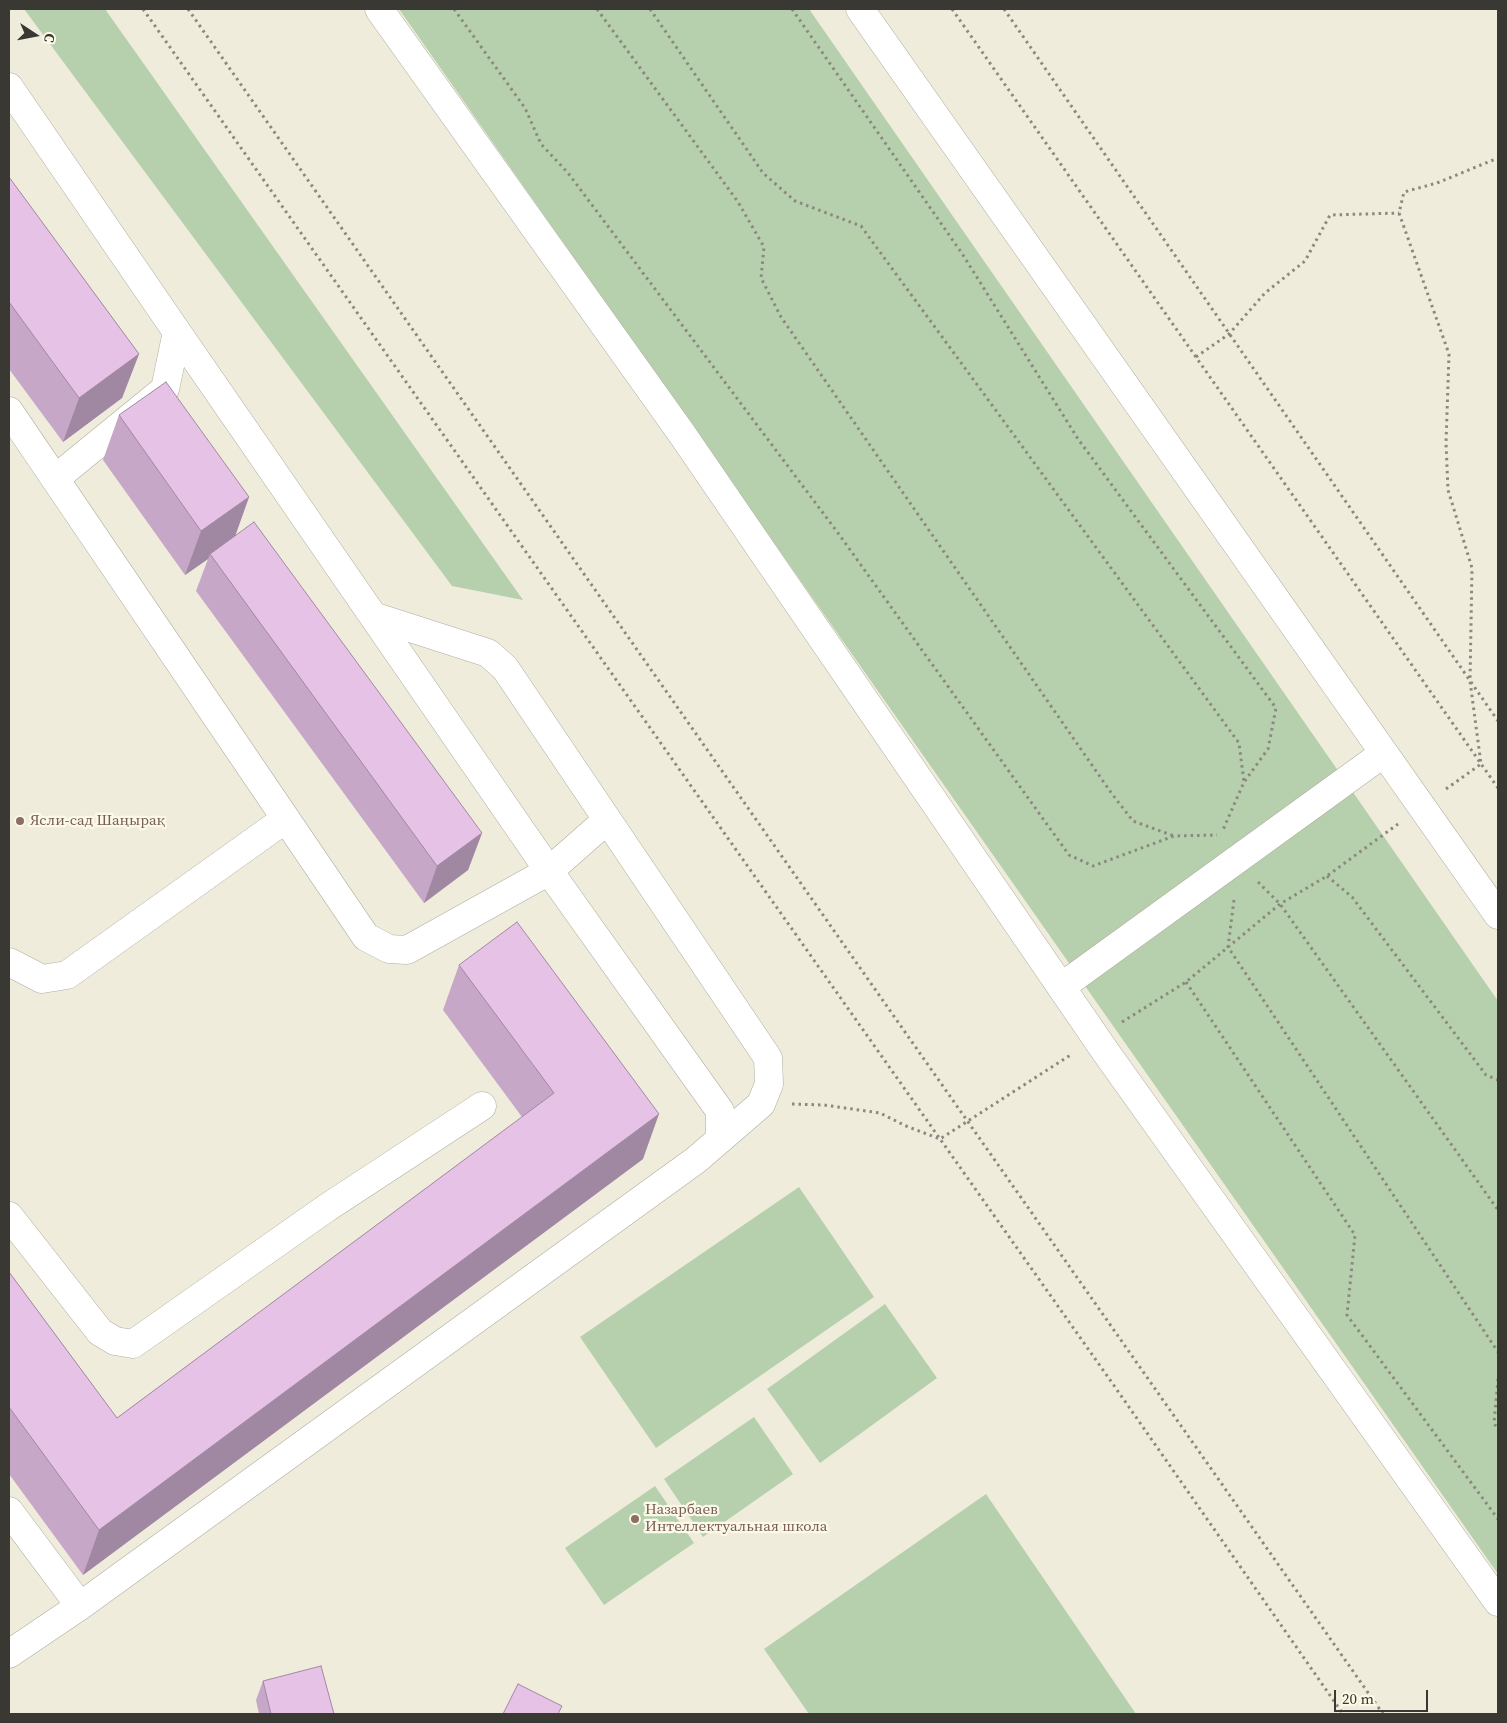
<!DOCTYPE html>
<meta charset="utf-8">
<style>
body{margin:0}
#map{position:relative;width:1507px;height:1723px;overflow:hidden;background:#efecdc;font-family:"Source Serif 4",serif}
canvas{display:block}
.frame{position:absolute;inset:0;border:10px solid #393832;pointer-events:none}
.north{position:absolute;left:10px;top:10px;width:50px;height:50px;-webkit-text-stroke:4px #fcf9e9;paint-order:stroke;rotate:101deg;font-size:14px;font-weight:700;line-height:20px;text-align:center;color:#393832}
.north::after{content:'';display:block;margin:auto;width:18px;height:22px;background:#393832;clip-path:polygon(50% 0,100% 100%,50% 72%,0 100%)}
.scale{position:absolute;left:1334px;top:1690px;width:94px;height:22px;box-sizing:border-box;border:2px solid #393832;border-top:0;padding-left:6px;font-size:15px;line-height:18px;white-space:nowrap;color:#393832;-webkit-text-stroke:4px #fcf9e9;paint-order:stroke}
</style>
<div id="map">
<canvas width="1507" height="1723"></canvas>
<div class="frame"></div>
<div class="north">С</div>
<div class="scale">20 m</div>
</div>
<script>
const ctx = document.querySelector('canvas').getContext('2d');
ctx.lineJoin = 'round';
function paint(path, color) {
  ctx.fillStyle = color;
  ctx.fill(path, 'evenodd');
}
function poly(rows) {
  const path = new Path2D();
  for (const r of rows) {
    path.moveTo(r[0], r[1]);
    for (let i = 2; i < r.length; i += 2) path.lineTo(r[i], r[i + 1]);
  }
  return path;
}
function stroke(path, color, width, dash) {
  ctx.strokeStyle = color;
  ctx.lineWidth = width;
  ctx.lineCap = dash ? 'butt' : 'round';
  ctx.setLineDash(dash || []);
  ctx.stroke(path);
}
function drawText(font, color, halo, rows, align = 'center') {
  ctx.font = font + ' "Source Serif 4",serif';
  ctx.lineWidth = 4.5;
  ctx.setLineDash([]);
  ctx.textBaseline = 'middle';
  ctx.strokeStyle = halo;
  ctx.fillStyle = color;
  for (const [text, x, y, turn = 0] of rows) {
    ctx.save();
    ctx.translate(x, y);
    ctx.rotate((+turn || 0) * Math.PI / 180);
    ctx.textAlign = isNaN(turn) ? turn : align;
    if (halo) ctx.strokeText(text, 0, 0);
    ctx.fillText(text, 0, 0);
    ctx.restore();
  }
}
paint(poly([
 [24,9,105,9,523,600,452,586],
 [399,9,809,9,1498,1001,1498,1574],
 [799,1187,874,1297,656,1448,580,1337],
 [885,1304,937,1378,820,1463,767,1389],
 [754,1417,793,1474,703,1537,664,1479],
 [655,1486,694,1543,604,1605,565,1548],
 [986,1494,1136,1714,809,1714,764,1649]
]), '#b6d0ad');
const minor = poly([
 [9,87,177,332,165,389,56,478],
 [177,332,549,871,720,1111,720,1138],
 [9,411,366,937,389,949,407,950,549,871,607,820],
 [9,962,42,979,67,975,284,820],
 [9,1216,100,1332,115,1341,133,1344,328,1207,482,1106],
 [9,1511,80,1606],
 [9,1654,80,1606,696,1160,761,1104,769,1084,768,1058,505,668,488,653,373,616]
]);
const major = poly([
 [379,9,682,434,1105,1051,1498,1602],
 [860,9,1498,915],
 [1061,987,1384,753]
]);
stroke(minor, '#afad9e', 29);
stroke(major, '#afad9e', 29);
stroke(poly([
 [143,9,1115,1387,1343,1714],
 [188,9,1383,1714],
 [454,9,525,108,541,144,568,173,838,533,1069,855,1093,866,1174,836,1217,835],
 [597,9,738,202,764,247,761,278,781,317,1112,794,1133,821,1174,836],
 [650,9,763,173,795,201,861,226,1239,743,1244,782],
 [792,9,963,255,1078,439,1276,708,1268,749,1244,782,1222,832],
 [952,9,1498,788],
 [1004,9,1498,721],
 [1196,357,1229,334,1265,293,1305,261,1330,215,1399,213],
 [1446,789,1481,764,1470,681,1472,568,1448,490,1446,443,1449,354,1399,213,1404,192,1437,183,1498,158],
 [1327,876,1352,897,1486,1075,1498,1080],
 [1258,882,1280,904,1498,1210],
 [1234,900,1228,947,1498,1352],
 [1186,982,1355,1235,1347,1315,1498,1519],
 [1122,1022,1186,982,1280,904,1327,876,1398,824],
 [792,1104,824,1105,880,1113,906,1126,940,1139,1072,1054],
 [1498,1379,1494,1423,1498,1430]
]), '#8b897f', 3, [2.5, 4]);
stroke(minor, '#fff', 28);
stroke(major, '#fff', 28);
paint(poly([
 [9,177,139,354,122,398,63,442,9,369],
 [119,415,249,497,235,536,482,833,468,870,424,903,196,591,208,559,185,575,103,460],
 [459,965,643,1159,83,1575,9,1474,9,1272,117,1418,522,1117,443,1010],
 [263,1681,334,1714,259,1714,256,1700]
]), '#c6a7c7');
paint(poly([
 [139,354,122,398,63,442,79,398],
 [249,497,233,542,210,554,208,559,185,575,201,531],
 [482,833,468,870,424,903,437,866],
 [659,1114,643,1159,83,1575,99,1530]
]), '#a188a2');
const building = poly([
 [9,177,139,354,79,398,9,302,9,177],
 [166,382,249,497,201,531,119,415,166,382],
 [254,522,482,833,437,866,210,554,254,522],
 [517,922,659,1114,99,1530,9,1407,9,1272,117,1418,554,1093,459,965,517,922],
 [321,1666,334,1714,271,1714,263,1681,321,1666],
 [518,1684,562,1706,558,1714,503,1714,518,1684]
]);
paint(building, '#e6c2e7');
stroke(building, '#a188a2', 1);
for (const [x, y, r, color] of [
 [20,821,5,"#8d6e63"],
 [635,1519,5,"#8d6e63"]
]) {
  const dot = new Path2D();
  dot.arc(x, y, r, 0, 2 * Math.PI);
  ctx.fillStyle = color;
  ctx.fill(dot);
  stroke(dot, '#fcf9e9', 2);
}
drawText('15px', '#785e54', '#fcf9e9', [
 ["Ясли-сад Шаңырақ",30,821],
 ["Назарбаев",645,1510],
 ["Интеллектуальная школа",645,1527]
], 'left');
</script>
